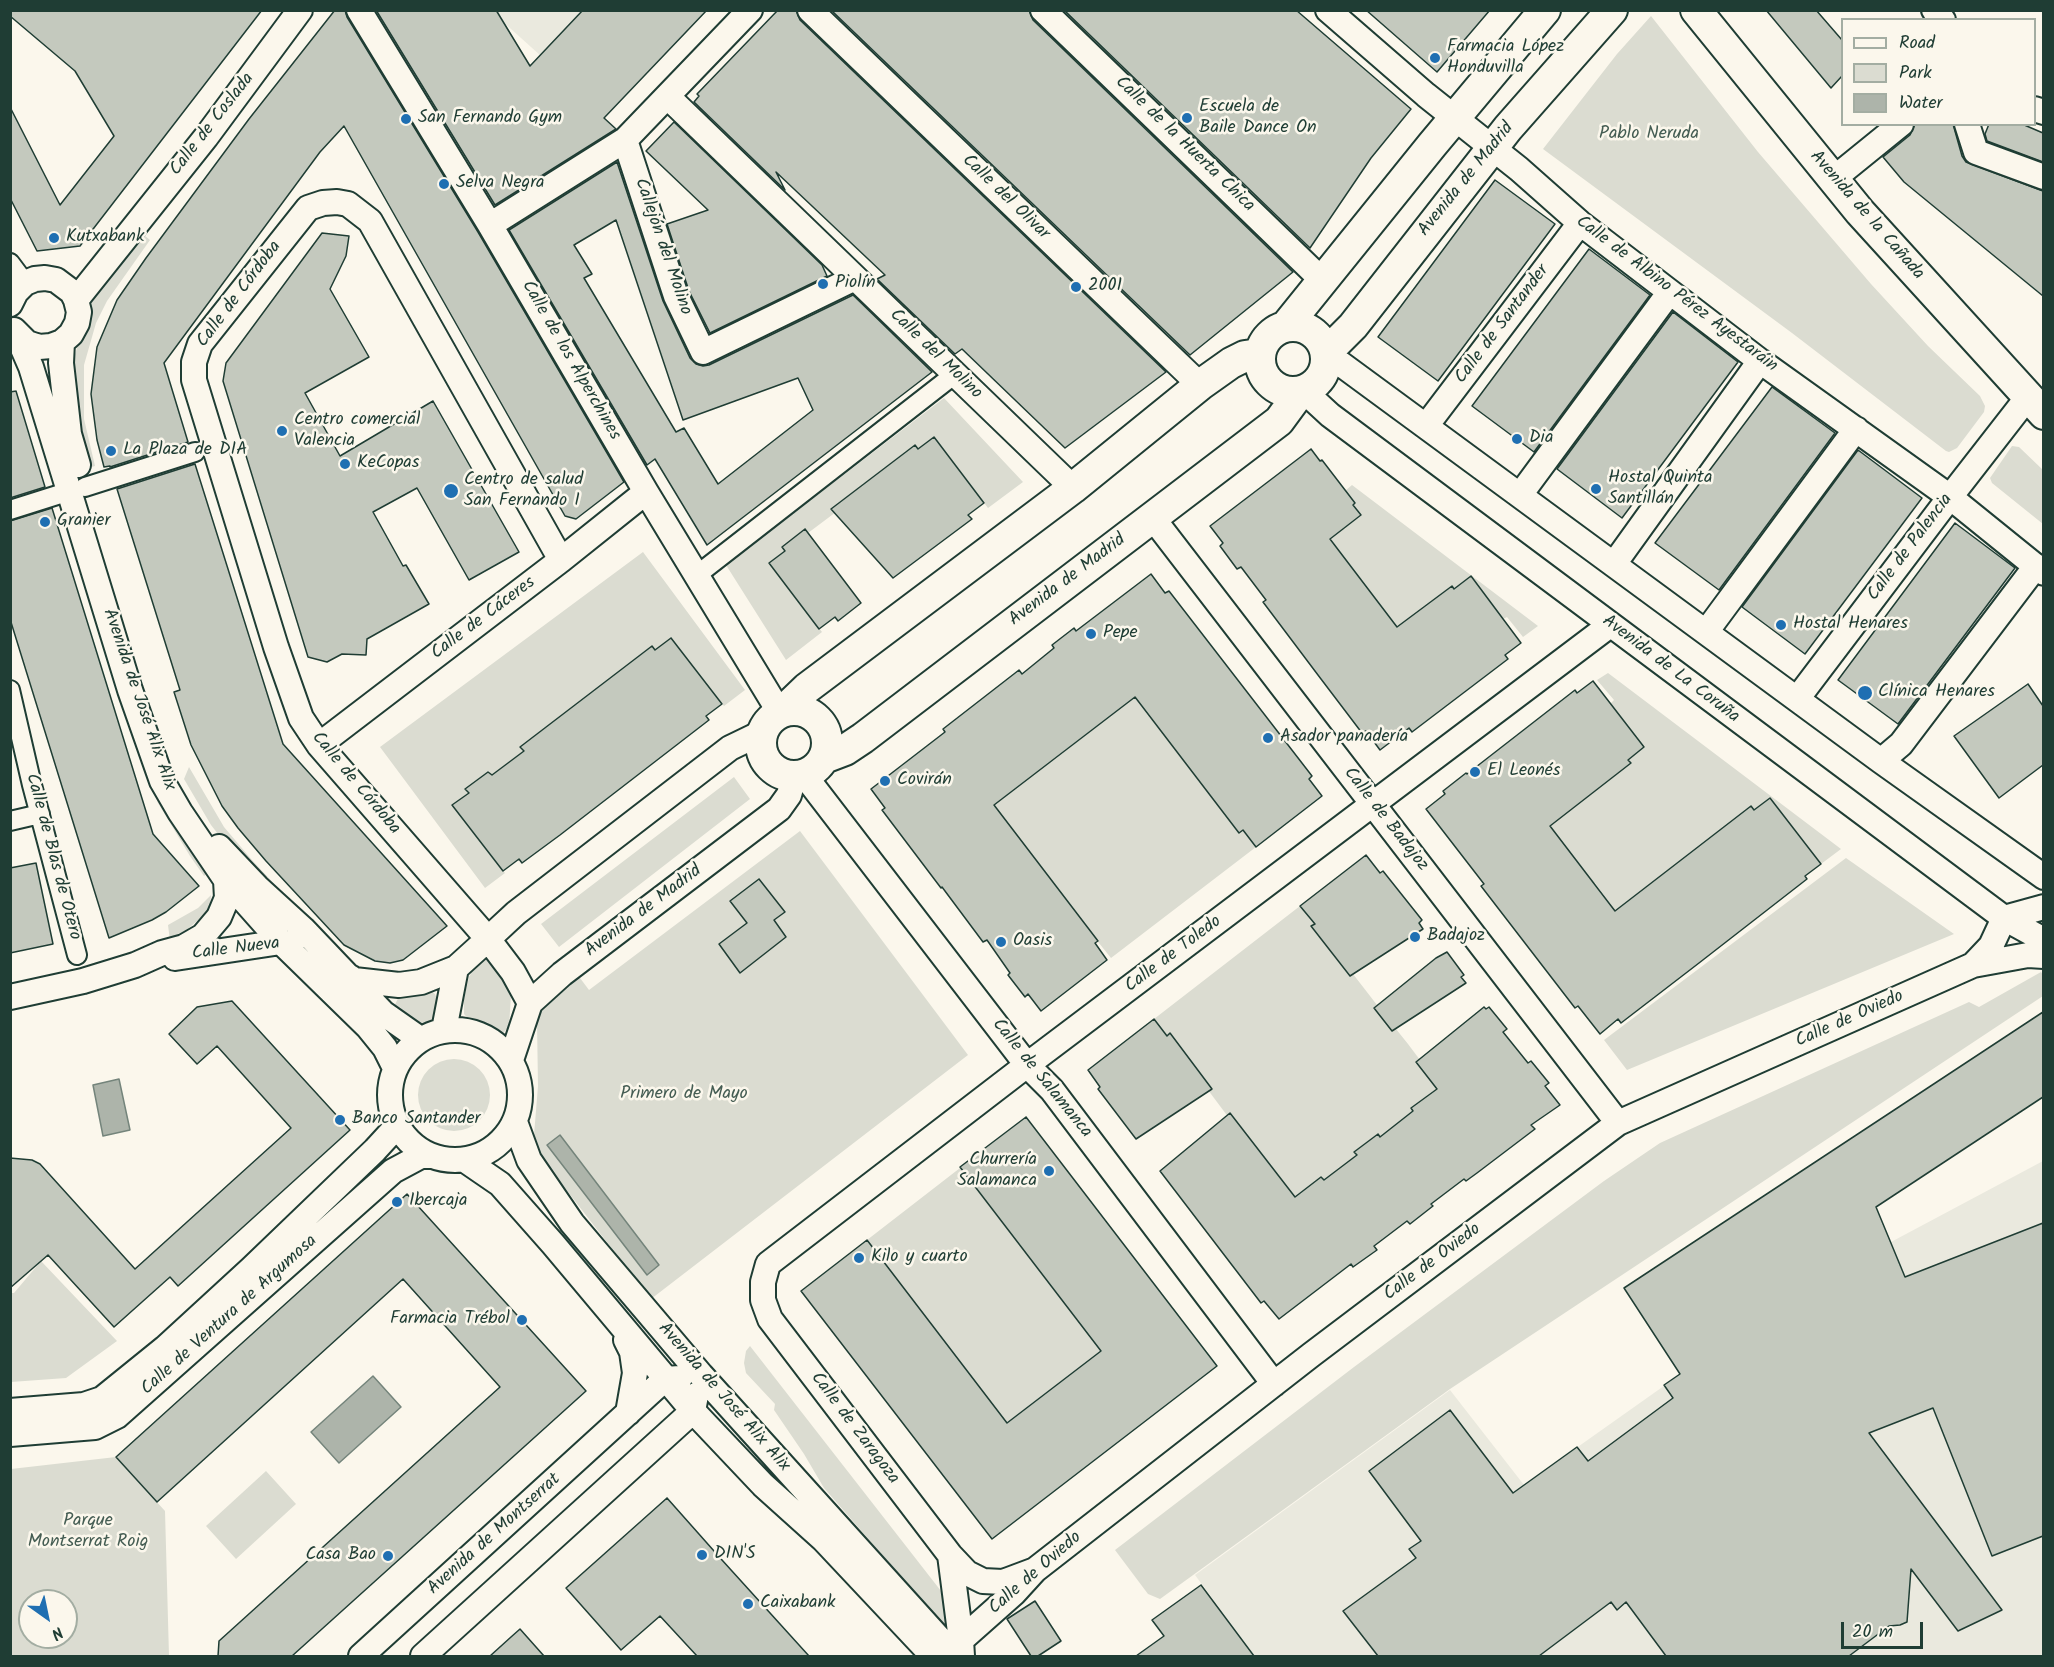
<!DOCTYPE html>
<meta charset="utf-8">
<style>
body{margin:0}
#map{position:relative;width:2054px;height:1667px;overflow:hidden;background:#fbf7ec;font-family:Kalam,sans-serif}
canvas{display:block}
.frame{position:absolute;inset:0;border:12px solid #1f3d34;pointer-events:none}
.legend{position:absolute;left:1841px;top:18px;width:195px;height:108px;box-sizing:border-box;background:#fbf7ec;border:2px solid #a3ada2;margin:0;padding:8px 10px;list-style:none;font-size:18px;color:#1f3d34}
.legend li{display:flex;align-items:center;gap:12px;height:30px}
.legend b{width:30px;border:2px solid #a3ada2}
.north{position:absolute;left:18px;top:1589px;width:60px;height:60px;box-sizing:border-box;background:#fbf7ec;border:2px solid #a3ada2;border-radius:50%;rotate:147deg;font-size:16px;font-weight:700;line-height:24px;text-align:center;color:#1f3d34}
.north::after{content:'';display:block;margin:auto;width:21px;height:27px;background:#1f6fb2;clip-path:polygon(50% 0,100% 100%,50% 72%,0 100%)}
.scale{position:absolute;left:1841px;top:1622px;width:82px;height:27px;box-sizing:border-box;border:3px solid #1f3d34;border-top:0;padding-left:8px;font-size:18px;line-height:21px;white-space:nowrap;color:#1f3d34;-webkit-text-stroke:4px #fbf7ec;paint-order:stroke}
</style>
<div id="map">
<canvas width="2054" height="1667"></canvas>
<div class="frame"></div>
<ul class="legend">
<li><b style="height:8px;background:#fbf7ec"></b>Road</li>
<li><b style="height:16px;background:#dbdcd1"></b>Park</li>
<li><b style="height:16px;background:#adb4aa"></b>Water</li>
</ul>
<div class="north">N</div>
<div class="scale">20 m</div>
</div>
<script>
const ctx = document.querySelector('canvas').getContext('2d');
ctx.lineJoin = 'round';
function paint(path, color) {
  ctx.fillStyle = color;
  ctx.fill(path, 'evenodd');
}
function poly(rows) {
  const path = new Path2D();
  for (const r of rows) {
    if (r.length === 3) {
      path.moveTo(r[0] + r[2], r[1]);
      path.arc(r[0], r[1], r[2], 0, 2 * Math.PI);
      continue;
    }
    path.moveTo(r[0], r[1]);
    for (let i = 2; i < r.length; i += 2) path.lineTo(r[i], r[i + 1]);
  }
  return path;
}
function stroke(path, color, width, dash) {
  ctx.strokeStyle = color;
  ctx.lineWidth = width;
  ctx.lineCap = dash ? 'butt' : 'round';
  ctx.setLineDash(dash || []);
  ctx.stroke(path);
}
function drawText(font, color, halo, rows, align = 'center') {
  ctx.font = font + ' Kalam,sans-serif';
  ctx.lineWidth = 5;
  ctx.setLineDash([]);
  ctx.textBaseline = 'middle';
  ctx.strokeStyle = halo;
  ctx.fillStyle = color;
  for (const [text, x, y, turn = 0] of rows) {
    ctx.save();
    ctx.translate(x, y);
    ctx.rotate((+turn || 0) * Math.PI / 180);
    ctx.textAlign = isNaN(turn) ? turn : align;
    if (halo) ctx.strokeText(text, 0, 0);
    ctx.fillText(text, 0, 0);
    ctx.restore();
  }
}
paint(poly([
 [491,11,707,11,604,118,581,92],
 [2043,1161,2043,1656,1255,1656,1195,1575,1450,1390,1524,1485,1774,1308,1891,1242]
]), '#eae9de');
paint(poly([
 [1651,16,1758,152,1871,284,1928,346,1980,396,1985,406,1984,412,1957,448,1949,452,1946,451,1792,333,1543,149,1617,54],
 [144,235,150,240,107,301,96,323,84,365,84,419,95,466,88,468,81,446,71,374,74,357,78,345,87,332,89,309,92,300],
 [944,398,1023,482,988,508,934,437,918,449,914,445,837,504,840,509,808,533,805,529,782,547,785,551,769,563,822,632,786,660,726,565],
 [2012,446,2019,447,2043,470,2043,524,1992,483,1990,478],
 [1352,485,1538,626,1523,637,1507,617,1503,619,1471,576,1454,589,1452,586,1441,594,1396,634,1326,542,1361,516,1353,505,1355,503,1345,491],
 [643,552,745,690,724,706,704,681,697,686,688,660,671,638,655,650,652,646,521,747,524,751,492,775,488,772,466,789,469,793,453,805,505,873,485,888,380,747],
 [1608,673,1841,849,1821,864,1803,840,1754,810,1642,890,1620,907,1615,917,1608,909,1612,906,1595,883,1591,886,1543,825,1631,763,1628,760,1644,747,1626,724,1604,710,1614,700,1597,680],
 [1136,691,1138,702,1239,833,1243,830,1256,847,1111,958,988,805,999,801,1020,785,1018,781,1054,760,1129,701],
 [126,711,172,820,208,873,204,876,190,856,158,803,146,775],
 [189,767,224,827,252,860,293,904,225,843,211,825,184,779],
 [734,777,750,799,559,947,541,924],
 [800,831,968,1055,651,1299,540,1156,536,1146,534,1135,538,1086,537,1022,542,1008,577,974,589,990],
 [1846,858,1954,934,1627,1070,1604,1040],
 [211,895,210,906,204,915,184,932,170,941,168,925,198,908],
 [1300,906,1315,924,1311,926,1319,937,1335,951,1332,954,1349,976,1353,974,1377,1005,1374,1008,1396,1029,1408,1044,1420,1060,1417,1063,1434,1085,1442,1089,1436,1094,1433,1091,1411,1108,1413,1112,1380,1137,1377,1134,1355,1151,1357,1155,1324,1180,1321,1177,1298,1194,1294,1203,1291,1192,1274,1170,1232,1115,1229,1118,1205,1086,1208,1083,1169,1034,1167,1036,1154,1019],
 [487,958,491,961,510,988,511,995,509,1027,503,1033,471,1022,464,1014,464,999,469,977,475,966,482,959],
 [2041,972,2043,975,2043,996,1450,1389,1160,1599,1148,1594,1115,1550,1354,1367,1604,1181,1660,1143,1969,1002,1979,1007],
 [402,990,431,991,435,994,438,1001,436,1013,430,1021,425,1025,413,1022,392,1011],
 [454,1095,36],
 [960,1168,1101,1351,1007,1423,867,1240],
 [41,1261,117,1341,66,1378,11,1382,11,1293,14,1293],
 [750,1346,941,1591,945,1603,948,1617,945,1627,824,1488,804,1454,774,1410,775,1404,746,1373,744,1363,746,1351],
 [116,1457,165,1511,169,1656,11,1656,11,1469],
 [30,1601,66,1601,66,1637,30,1637],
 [266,1471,296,1504,236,1559,206,1526]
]), '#dbdcd1');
const water = poly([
 [119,1079,130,1130,103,1136,93,1085,119,1079],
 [560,1135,659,1265,647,1275,547,1145,560,1135],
 [373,1376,401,1407,339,1463,311,1432,373,1376]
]);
paint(water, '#adb4aa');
stroke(water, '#74847b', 1.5);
const building = poly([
 [10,10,262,10,80,246,37,251,10,198,10,107,60,205,114,136,75,71,10,16,10,10],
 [335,10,345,10,347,17,478,232,624,482,576,519,565,516,344,126,320,152,164,363,188,442,110,467,110,466,104,467,97,440,91,394,97,347,117,300,146,258,249,119,335,10],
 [376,10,496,10,530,66,583,10,707,10,604,118,616,129,495,205,376,10],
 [778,10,796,10,800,20,1166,372,1065,448,962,349,955,354,877,279,885,275,776,172,785,190,694,102,699,96,697,94,778,10],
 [831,10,1029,10,1033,20,1293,272,1190,355,831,10],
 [1064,10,1296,10,1411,109,1371,158,1310,248,1064,10],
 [1366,10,1490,10,1437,72,1366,10],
 [1766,10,1816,10,1842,40,1842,76,1831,88,1766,10],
 [674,122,822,265,827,276,710,333,689,291,667,224,708,210,646,151,674,122],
 [1915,124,1953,124,1962,156,1966,162,2043,191,2043,296,1904,182,1883,157,1910,135,1915,124],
 [1989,124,2022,124,2043,133,2043,162,1987,141,1985,134,1989,124],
 [617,162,663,301,690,358,696,364,703,366,709,365,853,295,932,372,707,545,655,459,647,465,509,230,617,162],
 [616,220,683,420,798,378,813,410,718,484,684,428,676,432,584,278,592,274,574,245,616,220],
 [1495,180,1555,224,1438,381,1378,337,1495,180],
 [322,233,349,236,346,256,330,289,369,357,305,393,340,456,433,401,519,552,469,580,417,488,373,512,403,566,406,565,429,604,367,639,366,655,342,654,327,662,308,657,223,381,226,363,322,233],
 [1589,249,1650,295,1534,452,1472,406,1589,249],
 [1673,312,1738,362,1622,518,1557,469,1673,312],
 [1772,387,1835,433,1719,590,1655,543,1772,387],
 [16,391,45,487,10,498,10,392,16,391],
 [934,437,984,503,968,515,972,519,893,578,831,509,915,445,918,449,934,437],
 [1311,449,1320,461,1322,460,1355,503,1353,505,1361,515,1330,539,1397,627,1452,586,1454,589,1471,576,1521,643,1505,655,1508,659,1412,732,1409,728,1380,750,1366,731,1362,733,1321,679,1263,602,1266,600,1241,567,1237,569,1220,546,1223,543,1210,526,1311,449],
 [1858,450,1922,498,1805,654,1742,607,1858,450],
 [195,464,283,744,447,926,403,960,390,963,375,961,344,945,266,861,238,828,222,806,191,745,174,692,180,690,117,489,195,464],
 [52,508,153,834,199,886,166,912,152,920,109,938,10,619,10,521,52,508],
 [1955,523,2015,568,1898,724,1838,680,1955,523],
 [805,529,861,603,838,621,835,617,819,629,769,563,785,551,782,547,805,529],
 [1151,574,1165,593,1169,591,1312,776,1309,779,1322,796,1256,847,1243,830,1239,833,1135,697,994,805,1098,941,1095,943,1107,960,1041,1011,1028,994,1025,997,1008,975,1010,973,987,940,983,942,942,887,941,888,882,810,885,808,871,789,945,732,943,729,1019,670,1022,674,1054,648,1052,645,1074,628,1076,631,1151,574],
 [671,638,722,704,706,716,709,720,560,835,522,863,519,859,503,871,452,805,469,793,465,789,488,772,492,775,524,751,520,747,652,646,655,650,671,638],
 [1593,681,1644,747,1628,760,1631,763,1550,826,1615,911,1751,806,1754,810,1770,798,1821,864,1805,876,1807,879,1699,963,1621,1023,1618,1019,1600,1034,1578,1006,1575,1008,1481,886,1484,884,1426,809,1445,794,1443,791,1466,773,1467,774,1575,690,1577,693,1593,681],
 [2028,684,2043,706,2043,765,1999,798,1954,736,2028,684],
 [1366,855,1380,873,1383,871,1422,920,1419,923,1423,929,1350,976,1311,926,1315,924,1300,906,1366,855],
 [36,863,53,944,10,953,10,868,36,863],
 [759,879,785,912,774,920,786,937,740,973,719,944,747,923,730,901,759,879],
 [1447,952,1464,975,1461,977,1466,983,1392,1031,1374,1008,1436,958,1447,952],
 [232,1001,350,1130,178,1286,170,1277,114,1327,48,1255,10,1288,10,1158,32,1160,40,1164,135,1269,291,1128,217,1046,197,1064,169,1034,197,1007,232,1001],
 [1484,1007,1486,1009,1489,1007,1507,1029,1503,1032,1528,1063,1531,1061,1549,1083,1545,1086,1560,1105,1531,1125,1535,1129,1477,1173,1466,1181,1464,1179,1431,1204,1433,1206,1410,1224,1407,1221,1374,1246,1377,1250,1353,1267,1351,1264,1279,1319,1264,1301,1261,1303,1160,1171,1230,1113,1295,1197,1321,1177,1324,1180,1357,1155,1354,1152,1378,1134,1380,1137,1413,1111,1411,1108,1437,1089,1416,1062,1484,1007],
 [2043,1012,2043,1097,1876,1207,1905,1277,2043,1223,2043,1536,1992,1556,1933,1408,1869,1433,2002,1610,1958,1631,1911,1569,1907,1622,1900,1625,1889,1626,1849,1656,1666,1656,1626,1602,1617,1610,1611,1602,1539,1656,1378,1656,1343,1611,1416,1558,1409,1549,1421,1541,1369,1471,1450,1410,1513,1493,1577,1447,1588,1461,1673,1398,1664,1385,1680,1374,1624,1288,2043,1012],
 [1154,1019,1167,1036,1170,1033,1212,1089,1136,1139,1098,1089,1100,1087,1088,1070,1154,1019],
 [1026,1117,1217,1366,992,1539,801,1291,867,1240,1007,1423,1101,1351,960,1167,1026,1117],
 [407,1194,586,1391,292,1656,218,1656,219,1641,500,1387,403,1279,157,1502,116,1457,407,1194],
 [667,1498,722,1560,809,1656,697,1656,660,1616,621,1650,566,1588,667,1498],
 [1201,1585,1254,1656,1136,1656,1164,1636,1152,1620,1201,1585],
 [1035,1601,1061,1641,1038,1656,1031,1656,1007,1619,1035,1601],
 [520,1629,544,1656,490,1656,511,1637,520,1629]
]);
paint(building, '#c4c9be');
stroke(building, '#1f3d34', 1.5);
const pedestrian = poly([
 [10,263,25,283],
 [85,487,195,452],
 [10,510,70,491],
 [697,575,955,374],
 [10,690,32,785,77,955],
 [10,821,40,814]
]);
const minor = poly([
 [359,10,490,225,646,492,780,713],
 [810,10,1200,385],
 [1043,10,1323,281],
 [1328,10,1426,95,1519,169,1580,223,1760,361,1950,497,2044,573],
 [1934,10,1943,20],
 [668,97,1073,488],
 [2034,109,2044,112],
 [1967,124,1976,152,2044,177],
 [625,140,676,296,703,352,855,278],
 [1832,180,1901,124],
 [490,225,625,140,750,10],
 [76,300,206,137,300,10],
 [10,304,16,292,25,283,35,279,45,278,56,280,72,292,76,300,79,312,77,323,71,334,62,342,51,346,39,347,27,343,14,330],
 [17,335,31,367,130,690,162,781,180,812,226,880,281,942,368,1027,385,1048,395,1068],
 [62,342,61,363,69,434,78,465],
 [1326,355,1341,364,1881,761,2044,877],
 [1304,391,1330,415,2004,918,2044,940],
 [1426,426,1580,223],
 [1520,495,1669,293],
 [1152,517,1618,1123],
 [1614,564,1760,361],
 [1706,632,1856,429],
 [1797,699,1950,497,2027,398],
 [319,745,561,560,646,492],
 [1881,761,1901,744,2036,566],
 [805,776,1027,1065,1052,1090,1274,1384],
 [219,847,257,887,303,929,383,1013,420,1039],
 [175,958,281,942,292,944],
 [1973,965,1991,946,2004,918,2044,907],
 [350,977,354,980,399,985,421,982,456,968],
 [10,997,83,981,135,965,162,953,184,947,203,936,219,917,227,898,226,880],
 [530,1003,513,972,488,939,319,745,301,718,276,647,194,380,194,362,200,344,308,208,323,203,337,202,348,204,370,221,561,560],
 [455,1095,65],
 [444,1030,456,968,488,939,516,913,730,748,761,733],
 [511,1060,530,1003,562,974,779,809,789,795,794,777],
 [515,1122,529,1160,572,1223,701,1375,955,1656],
 [465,1160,500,1184,553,1244,693,1411,763,1485,823,1539,933,1656],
 [626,1340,632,1352,635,1373,628,1413],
 [10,1411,84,1405,102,1399,165,1348,251,1269,375,1150,397,1126],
 [10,1434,95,1427,117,1416,393,1171,421,1156,431,1156],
 [950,1555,961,1640],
 [1035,1570,1003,1582,983,1581,967,1573,950,1555,770,1319,763,1300,763,1282,768,1264,1027,1065,1610,625],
 [361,1656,665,1379,680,1378],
 [423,1656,693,1411,696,1395],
 [962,1656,961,1640,1014,1593,1035,1570,1311,1355,1618,1123,1973,965,2028,955,2044,956]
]);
const tertiary = poly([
 [1696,10,1860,212,2044,414],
 [1293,359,33],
 [1286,326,1432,145,1545,10],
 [1326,353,1353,326,1508,128,1612,10],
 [794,743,33],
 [783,711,807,688,1073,488,1200,385,1231,363,1245,356,1259,354],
 [824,758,845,750,863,738,1279,421,1301,391]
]);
stroke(pedestrian, '#1f3d34', 22);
stroke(minor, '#1f3d34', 28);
stroke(tertiary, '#1f3d34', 34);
stroke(pedestrian, '#fbf7ec', 18);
stroke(minor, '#fbf7ec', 24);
stroke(tertiary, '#fbf7ec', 30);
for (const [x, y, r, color] of [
 [1435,58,6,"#1f6fb2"],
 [1187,118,6,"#1f6fb2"],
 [406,119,6,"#1f6fb2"],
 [444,184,6,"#1f6fb2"],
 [54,238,6,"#1f6fb2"],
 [823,284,6,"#1f6fb2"],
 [1076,287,6,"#1f6fb2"],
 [282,431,6,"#1f6fb2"],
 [1517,439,6,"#1f6fb2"],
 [111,451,6,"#1f6fb2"],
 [345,464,6,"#1f6fb2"],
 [1596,489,6,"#1f6fb2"],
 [451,491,8,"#1f6fb2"],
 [45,522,6,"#1f6fb2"],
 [1781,625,6,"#1f6fb2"],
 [1091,634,6,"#1f6fb2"],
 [1865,693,8,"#1f6fb2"],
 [1268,738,6,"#1f6fb2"],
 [1475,772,6,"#1f6fb2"],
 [885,781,6,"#1f6fb2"],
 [1415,937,6,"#1f6fb2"],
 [1001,942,6,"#1f6fb2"],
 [340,1120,6,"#1f6fb2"],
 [1049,1171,6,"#1f6fb2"],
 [397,1202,6,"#1f6fb2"],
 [859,1258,6,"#1f6fb2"],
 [522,1320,6,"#1f6fb2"],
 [702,1555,6,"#1f6fb2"],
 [388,1556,6,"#1f6fb2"],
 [748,1604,6,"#1f6fb2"]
]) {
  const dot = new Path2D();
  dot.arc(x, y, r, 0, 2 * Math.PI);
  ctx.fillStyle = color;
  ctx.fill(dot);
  stroke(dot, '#fbf7ec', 2);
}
drawText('18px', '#1f3d34', '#fbf7ec', [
 ["Farmacia López",1447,48],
 ["Honduvilla",1447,69],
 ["Escuela de",1199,108],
 ["Baile Dance On",1199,129],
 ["San Fernando Gym",418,119],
 ["Selva Negra",456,184],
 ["Kutxabank",66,238],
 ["Piolín",835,284],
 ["2001",1088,287],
 ["Centro comercial",294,421],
 ["Valencia",294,442],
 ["Dia",1529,439],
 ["La Plaza de DIA",123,451],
 ["KeCopas",357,464],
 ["Hostal Quinta",1608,479],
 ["Santillán",1608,500],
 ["Centro de salud",464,481],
 ["San Fernando I",464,502],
 ["Granier",57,522],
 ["Hostal Henares",1793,625],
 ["Pepe",1103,634],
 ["Clínica Henares",1878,693],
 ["Asador panadería",1280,738],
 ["El Leonés",1487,772],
 ["Covirán",897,781],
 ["Badajoz",1427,937],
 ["Oasis",1013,942],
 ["Banco Santander",352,1120],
 ["Churrería",1037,1161,"right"],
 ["Salamanca",1037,1182,"right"],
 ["Ibercaja",409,1202],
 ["Kilo y cuarto",871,1258],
 ["Farmacia Trébol",510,1320,"right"],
 ["DIN'S",714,1555],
 ["Casa Bao",376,1556,"right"],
 ["Caixabank",760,1604]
], 'left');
drawText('18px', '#1f3d34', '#fbf7ec', [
 ["Calle de Coslada",213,125,-52],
 ["Calle de la Huerta Chica",1184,145,44],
 ["Avenida de Madrid",1467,180,-51],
 ["Calle del Olivar",1005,198,44],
 ["Avenida de la Cañada",1866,216,49],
 ["Callejón del Molino",662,247,71],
 ["Calle de Córdoba",240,295,-53],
 ["Calle de Albino Pérez Ayestaráin",1676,295,37],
 ["Calle de Santander",1503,325,-53],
 ["Calle del Molino",935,355,44],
 ["Calle de los Alperchines",570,361,60],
 ["Calle de Palencia",1911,548,-53],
 ["Avenida de Madrid",1068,581,-37],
 ["Calle de Cáceres",484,619,-37],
 ["Avenida de La Coruña",1670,670,37],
 ["Avenida de José Alix Alix",138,700,71],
 ["Calle de Córdoba",355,784,50],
 ["Calle de Badajoz",1385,820,52],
 ["Calle de Blas de Otero",52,857,75],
 ["Avenida de Madrid",644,912,-37],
 ["Calle Nueva",236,950,-7],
 ["Calle de Toledo",1174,955,-37],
 ["Calle de Oviedo",1850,1020,-24],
 ["Calle de Salamanca",1041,1079,51],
 ["Calle de Oviedo",1433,1263,-37],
 ["Calle de Ventura de Argumosa",230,1316,-42],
 ["Avenida de José Alix Alix",723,1398,49],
 ["Calle de Zaragoza",854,1429,53],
 ["Avenida de Montserrat",495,1535,-42],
 ["Calle de Oviedo",1036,1574,-41]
]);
drawText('18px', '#455d53', '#fbf7ec', [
 ["Pablo Neruda",1649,135],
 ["Primero de Mayo",684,1095],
 ["Parque",88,1522],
 ["Montserrat Roig",88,1543]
]);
</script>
